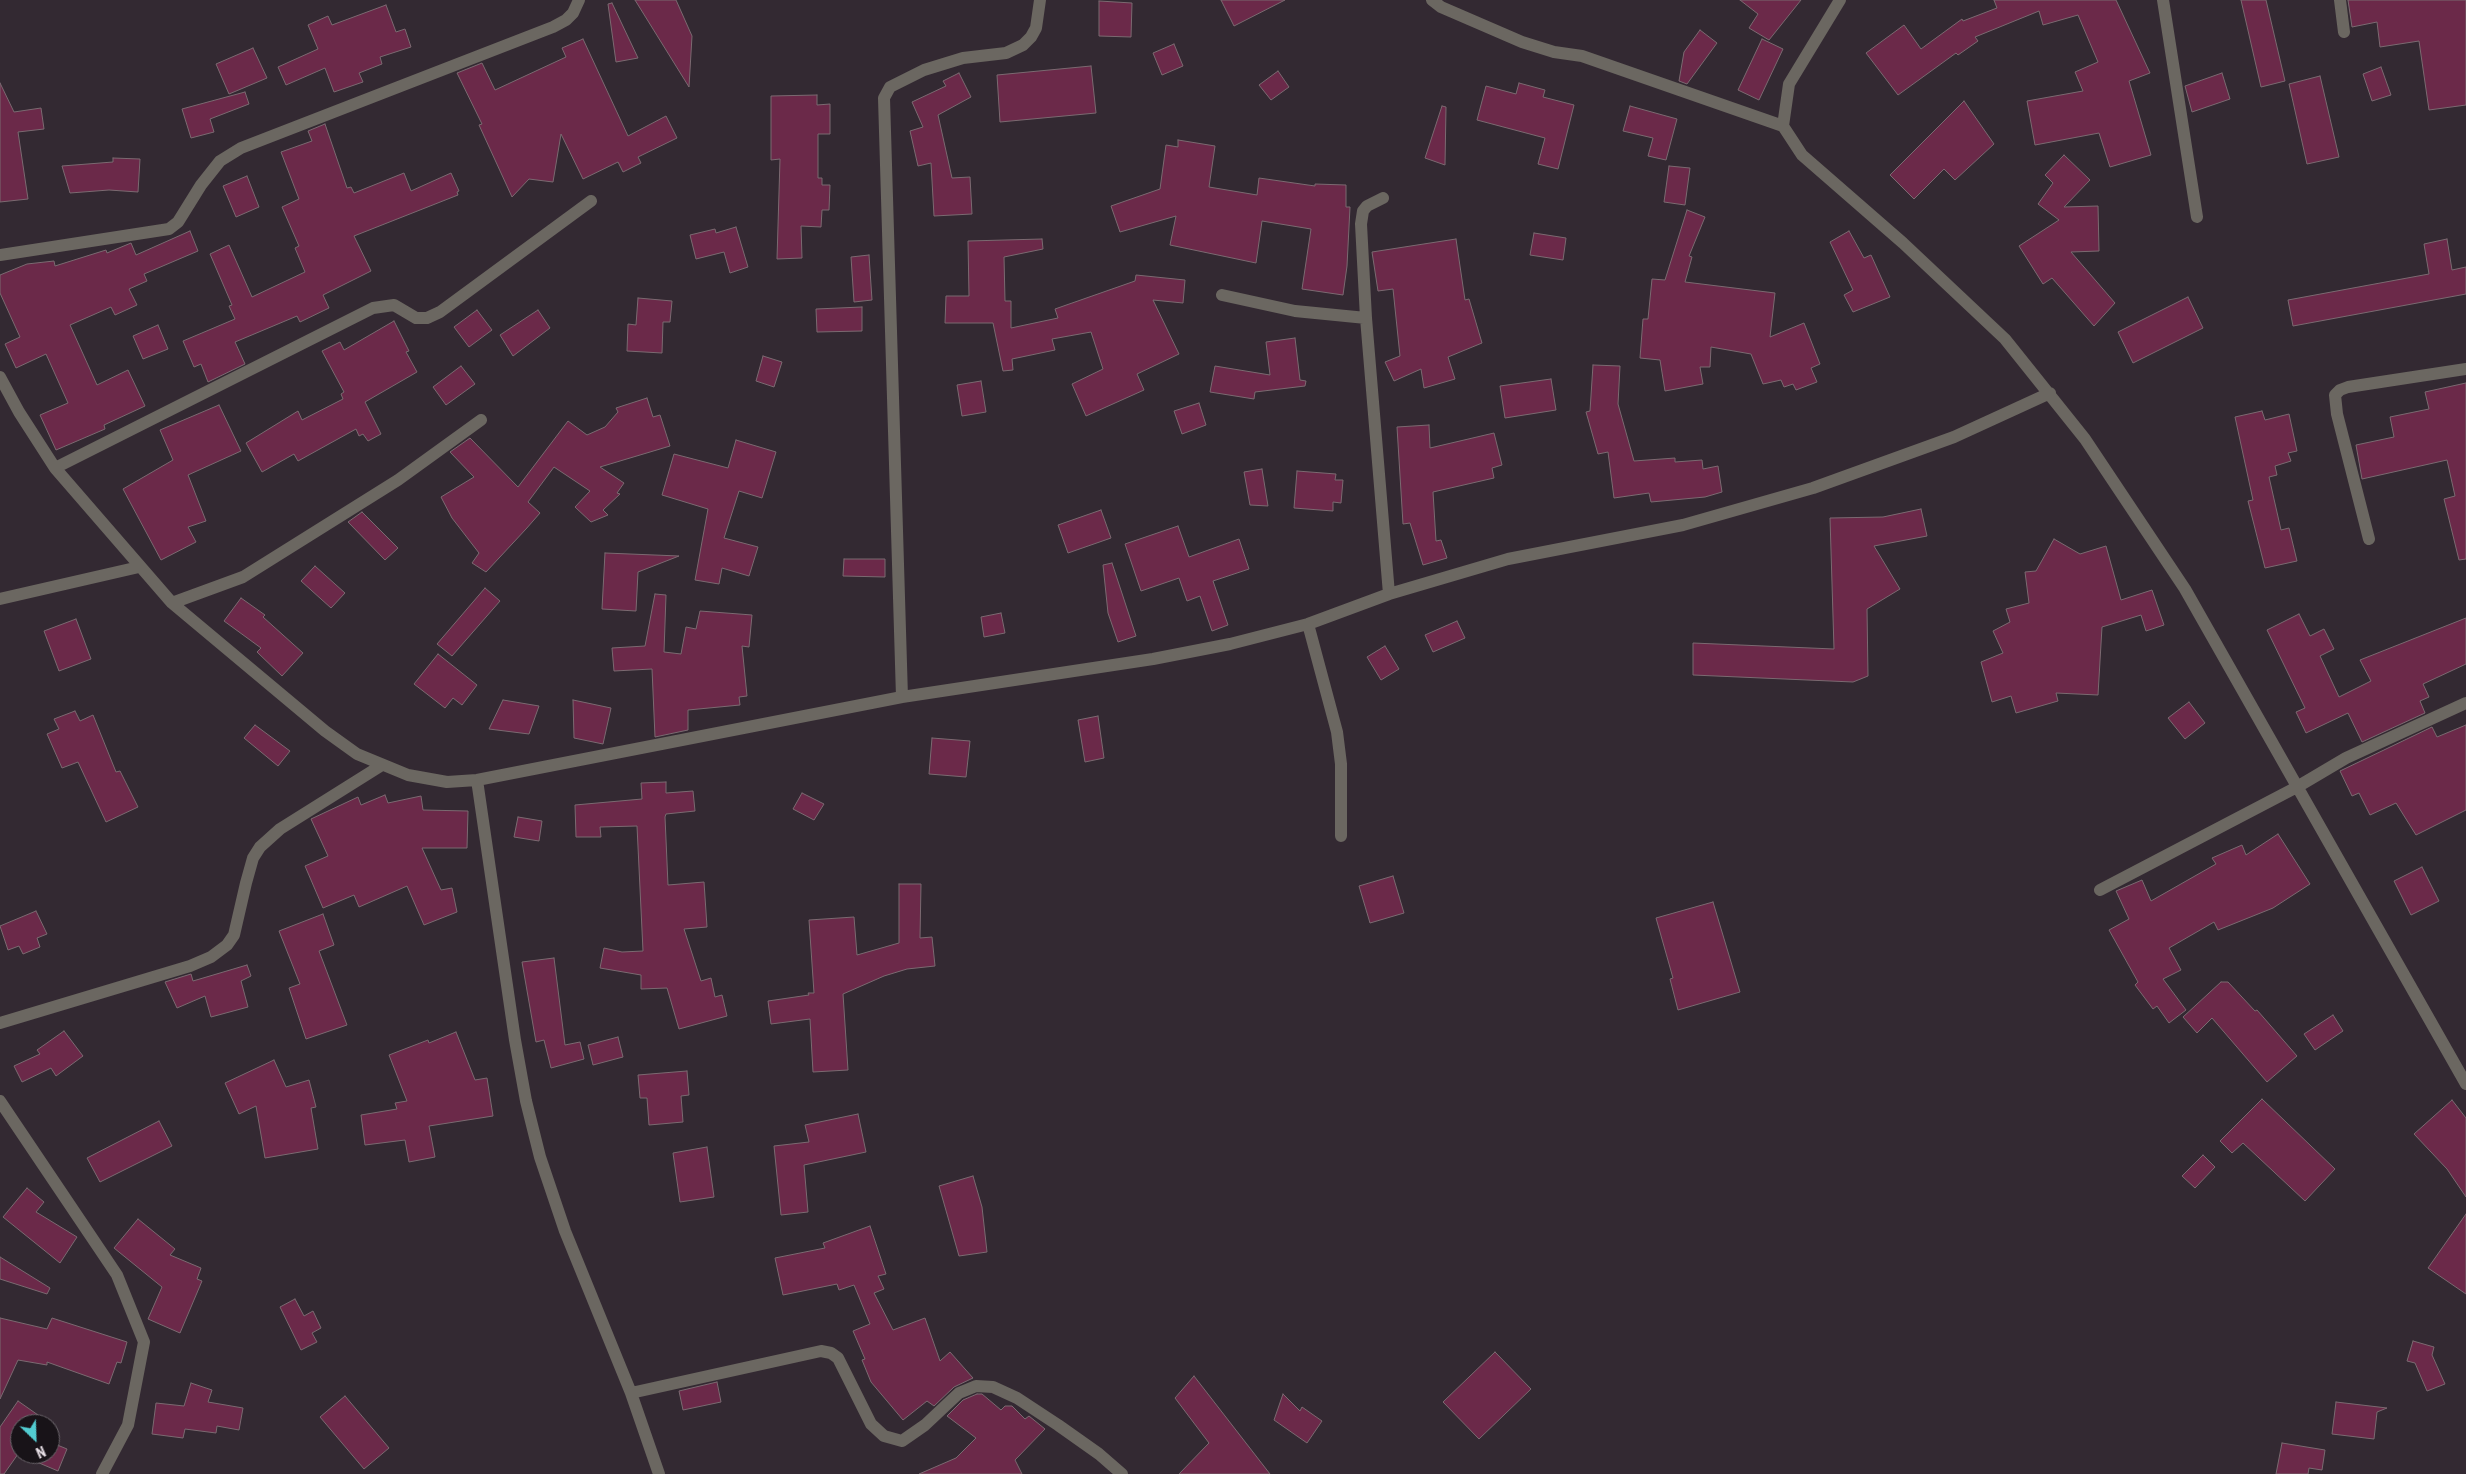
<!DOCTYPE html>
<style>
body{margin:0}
#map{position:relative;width:2466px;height:1474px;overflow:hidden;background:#332932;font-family:"Roboto Condensed",sans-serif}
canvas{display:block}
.north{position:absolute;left:10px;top:1414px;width:50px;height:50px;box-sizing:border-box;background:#181318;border:1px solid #6b656b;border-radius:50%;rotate:156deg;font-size:14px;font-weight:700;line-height:20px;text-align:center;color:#e8e0e7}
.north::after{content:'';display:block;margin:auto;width:18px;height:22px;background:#52ccd1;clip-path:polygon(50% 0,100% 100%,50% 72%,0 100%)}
</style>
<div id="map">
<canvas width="2466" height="1474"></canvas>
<div class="north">N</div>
</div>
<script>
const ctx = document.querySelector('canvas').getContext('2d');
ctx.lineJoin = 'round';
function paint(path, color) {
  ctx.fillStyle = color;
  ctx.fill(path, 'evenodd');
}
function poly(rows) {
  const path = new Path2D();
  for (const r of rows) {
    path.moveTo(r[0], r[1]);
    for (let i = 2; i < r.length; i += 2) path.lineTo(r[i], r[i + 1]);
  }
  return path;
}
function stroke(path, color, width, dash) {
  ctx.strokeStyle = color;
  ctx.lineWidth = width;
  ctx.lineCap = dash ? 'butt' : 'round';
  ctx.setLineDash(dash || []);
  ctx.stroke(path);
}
const building = poly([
 [635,0,676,0,692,36,689,87,635,0],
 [1221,0,1285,0,1234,26,1221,0],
 [1740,0,1801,0,1769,40,1749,28,1758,14,1740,0],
 [1994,0,2116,0,2150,73,2129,81,2151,155,2110,167,2099,133,2035,145,2027,101,2083,91,2075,72,2098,62,2078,15,2043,25,2039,11,1975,37,1978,41,1958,55,1956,53,1898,95,1866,53,1904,25,1921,49,1962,19,1963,21,1997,8,1994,0],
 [2241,0,2266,0,2285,81,2261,87,2241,0],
 [2348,0,2466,0,2466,105,2429,110,2419,41,2380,47,2377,22,2352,27,2348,0],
 [1099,1,1132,3,1131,37,1099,36,1099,1],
 [612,3,638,58,616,62,608,4,612,3],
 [386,5,396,32,405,29,411,47,380,57,382,64,359,73,363,82,334,92,325,68,286,85,278,67,318,49,308,25,328,16,332,25,386,5],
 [1700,30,1717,43,1687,84,1679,81,1684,52,1700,30],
 [583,39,628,136,666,116,677,138,638,157,641,163,623,172,618,162,583,179,561,134,553,182,529,179,512,197,479,125,482,124,457,73,482,63,495,90,566,57,562,48,583,39],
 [1762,39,1783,49,1759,100,1738,90,1762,39],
 [1174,44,1183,66,1162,75,1153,53,1174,44],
 [253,48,267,78,229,94,216,64,253,48],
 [1091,66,1096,113,1000,122,997,75,1091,66],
 [2381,67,2391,95,2372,101,2363,74,2381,67],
 [1278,71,1289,87,1271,100,1259,85,1278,71],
 [959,73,971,97,938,115,952,178,970,177,972,214,934,216,931,163,918,166,910,131,923,127,912,102,946,86,943,81,959,73],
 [2222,73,2230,99,2192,112,2185,86,2222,73],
 [2320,76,2339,157,2307,164,2289,84,2320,76],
 [0,83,14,112,41,108,44,129,18,132,28,199,0,202,0,83],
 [1519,83,1545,90,1543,97,1574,105,1558,169,1538,164,1545,138,1477,120,1486,86,1516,94,1519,83],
 [245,92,249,104,210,119,214,132,191,138,182,109,245,92],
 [817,95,817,105,830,104,830,134,818,134,818,178,822,178,822,185,830,185,829,210,822,210,821,227,801,226,802,258,777,259,780,159,771,160,771,96,817,95],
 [1964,101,1994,144,1955,180,1944,169,1914,199,1890,175,1964,101],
 [1442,106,1446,107,1445,165,1425,158,1442,106],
 [1630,106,1677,119,1666,160,1648,156,1653,138,1623,131,1630,106],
 [325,124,347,188,351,187,354,193,404,173,411,191,451,173,459,191,457,192,458,195,354,236,371,271,323,295,329,308,300,322,297,316,235,342,245,364,208,382,201,364,194,367,183,341,235,319,229,306,232,305,210,254,229,245,252,297,305,272,295,248,299,246,282,207,299,199,281,152,312,141,308,131,325,124],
 [1178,140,1215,146,1209,187,1257,195,1259,178,1315,186,1315,184,1346,185,1346,207,1350,207,1347,266,1343,295,1302,289,1311,229,1262,221,1256,263,1170,245,1176,216,1120,232,1111,206,1160,189,1166,145,1178,147,1178,140],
 [2064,155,2090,180,2064,207,2098,206,2099,251,2071,252,2115,303,2094,326,2052,278,2043,284,2019,246,2059,220,2038,204,2053,183,2045,175,2064,155],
 [113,158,140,159,138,192,109,190,70,193,62,166,113,162,113,158],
 [1669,166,1690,168,1685,205,1664,202,1669,166],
 [247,176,259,207,236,217,223,186,247,176],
 [1687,210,1705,217,1689,256,1692,257,1685,282,1775,293,1770,337,1804,323,1820,364,1811,368,1817,382,1796,390,1793,384,1784,387,1781,380,1763,384,1751,354,1711,347,1710,367,1700,367,1703,384,1665,391,1660,360,1640,358,1643,319,1648,319,1652,279,1665,280,1687,210],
 [736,227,748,267,730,273,724,252,696,259,690,235,715,229,716,233,736,227],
 [190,231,198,251,144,274,147,281,129,289,137,305,115,315,111,307,70,325,97,385,128,370,145,406,104,425,105,429,56,450,40,415,68,403,46,354,16,368,5,344,20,337,0,293,0,275,27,264,54,261,55,266,106,250,107,253,131,243,136,255,190,231],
 [1849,231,1864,258,1871,255,1890,297,1853,312,1844,295,1853,290,1830,242,1849,231],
 [1534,233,1566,238,1563,260,1530,255,1534,233],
 [1042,239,1043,249,1004,257,1005,301,1011,301,1011,328,1058,318,1055,309,1135,281,1136,275,1185,280,1183,303,1153,300,1179,354,1137,374,1144,390,1086,416,1072,384,1103,369,1091,332,1052,339,1055,350,1012,359,1013,370,1003,371,993,323,945,323,946,296,969,296,968,241,1042,239],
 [1456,239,1465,300,1469,299,1482,343,1448,357,1455,379,1424,388,1421,369,1394,381,1385,362,1400,356,1393,289,1378,291,1372,252,1456,239],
 [2447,239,2452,270,2466,267,2466,294,2293,326,2288,300,2429,274,2424,244,2447,239],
 [869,255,872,300,854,302,851,257,869,255],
 [2188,297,2203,328,2133,363,2118,332,2188,297],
 [638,298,672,301,670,322,663,322,662,353,627,351,628,324,636,325,638,298],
 [862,307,862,331,817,332,816,309,862,307],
 [477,310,492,330,469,347,454,327,477,310],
 [538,310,550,328,513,356,500,335,538,310],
 [394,321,409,351,406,352,417,372,365,402,381,434,368,441,363,434,359,436,356,429,298,461,294,454,262,472,246,443,298,411,302,420,343,399,341,394,344,392,322,351,340,342,344,350,394,321],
 [158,325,168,349,143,359,133,336,158,325],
 [1295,338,1300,380,1306,381,1305,386,1255,392,1254,399,1210,392,1215,366,1270,375,1266,342,1295,338],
 [763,356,782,362,774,387,756,381,763,356],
 [1593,365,1620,366,1618,404,1634,461,1675,458,1675,462,1702,460,1703,469,1718,466,1722,492,1705,497,1651,502,1649,493,1614,498,1608,452,1598,454,1586,412,1590,411,1593,365],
 [461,366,475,384,446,405,433,387,461,366],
 [1551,379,1556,410,1505,418,1500,386,1551,379],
 [981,381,986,412,962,416,957,385,981,381],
 [2466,383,2466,559,2459,560,2444,499,2455,496,2447,460,2362,479,2356,445,2394,437,2390,417,2429,409,2425,392,2466,383],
 [647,398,653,417,660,415,670,446,600,467,624,483,617,493,620,494,603,510,608,515,591,522,575,507,590,491,554,467,528,502,540,513,526,529,486,572,472,563,479,553,452,518,441,497,474,477,450,452,470,438,518,487,568,421,587,435,605,427,618,412,616,408,647,398],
 [1199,403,1206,425,1182,434,1174,411,1199,403],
 [219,405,241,451,188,475,206,521,188,527,196,542,161,560,123,489,173,460,160,430,219,405],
 [2262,411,2265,420,2289,414,2297,451,2288,453,2291,461,2275,466,2277,475,2269,477,2281,530,2289,528,2297,561,2265,568,2248,501,2253,500,2235,417,2262,411],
 [1429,425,1430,448,1494,433,1502,465,1492,468,1494,478,1433,492,1436,541,1441,540,1447,558,1423,565,1410,523,1403,524,1397,427,1429,425],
 [736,440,776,452,762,498,739,491,724,538,758,547,749,576,722,568,719,584,695,580,708,509,662,495,674,454,728,468,736,440],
 [1262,469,1268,506,1250,505,1244,472,1262,469],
 [1297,471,1336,474,1335,480,1343,480,1341,503,1333,502,1333,511,1294,508,1297,471],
 [1921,509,1927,536,1874,546,1900,589,1867,609,1868,676,1853,682,1693,675,1693,643,1834,649,1830,518,1883,517,1921,509],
 [1101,510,1111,538,1068,553,1058,525,1101,510],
 [362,512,398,548,385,560,348,522,362,512],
 [1178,526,1189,557,1239,539,1249,569,1213,581,1228,625,1212,631,1200,596,1187,601,1179,578,1141,591,1125,544,1178,526],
 [2054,539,2080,554,2106,546,2121,600,2152,590,2164,625,2146,631,2141,615,2102,627,2098,695,2056,693,2058,701,2016,713,2011,696,1992,702,1981,662,2003,653,1993,631,2010,622,2006,609,2029,603,2025,572,2036,571,2054,539],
 [605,553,679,556,638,572,636,611,602,609,605,553],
 [844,559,885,559,885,577,843,576,844,559],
 [1112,563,1136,636,1118,642,1108,613,1103,565,1112,563],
 [315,566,345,593,331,608,301,581,315,566],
 [485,588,500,601,452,656,437,644,485,588],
 [655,594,666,595,664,652,681,654,686,627,696,629,700,611,752,615,749,647,742,646,747,696,739,697,740,705,688,710,688,730,655,737,652,669,614,671,612,648,645,646,655,594],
 [241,598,265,615,263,617,303,653,282,676,257,652,261,648,224,621,241,598],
 [1001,613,1005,633,984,637,981,617,1001,613],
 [2299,614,2310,636,2324,629,2334,649,2320,656,2339,697,2371,681,2360,660,2466,618,2466,664,2423,684,2429,697,2420,701,2425,713,2362,742,2348,713,2306,733,2296,712,2305,708,2267,630,2299,614],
 [76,619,91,659,59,671,44,631,76,619],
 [1457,621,1465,638,1433,652,1425,635,1457,621],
 [1385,646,1399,669,1381,680,1367,657,1385,646],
 [438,654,477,685,462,705,453,698,445,708,414,684,438,654],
 [503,700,539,706,529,734,489,729,503,700],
 [573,700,611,708,603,744,574,738,573,700],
 [2189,702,2205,723,2185,739,2168,718,2189,702],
 [75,711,80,721,93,715,116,772,120,771,138,807,106,822,78,762,62,768,47,734,59,729,54,719,75,711],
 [1098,716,1104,758,1085,762,1078,720,1098,716],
 [255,725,290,751,278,766,244,738,255,725],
 [2466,725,2466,810,2416,835,2396,803,2370,815,2359,793,2352,796,2340,771,2432,727,2437,737,2466,725],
 [932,738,970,741,966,777,929,774,932,738],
 [666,782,666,793,693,791,695,811,666,814,665,817,668,885,704,882,707,927,684,929,701,981,711,978,715,997,722,995,727,1016,679,1029,667,988,641,989,641,975,600,968,604,948,622,952,643,951,637,826,600,827,601,837,576,837,575,805,642,799,641,783,666,782],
 [802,793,824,804,814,820,793,809,802,793],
 [385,795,388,803,421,796,423,810,468,811,467,848,422,848,441,890,452,888,457,912,424,925,407,886,359,907,354,895,323,908,305,866,328,856,311,819,358,797,361,805,385,795],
 [518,817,542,821,539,841,514,837,518,817],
 [2278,834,2310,884,2273,908,2218,930,2214,922,2169,948,2181,970,2163,979,2186,1010,2169,1023,2157,1006,2153,1009,2135,985,2138,982,2109,930,2129,919,2116,891,2142,880,2151,901,2216,864,2212,858,2242,845,2246,855,2278,834],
 [2422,867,2439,901,2411,915,2394,881,2422,867],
 [1393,876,1404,913,1370,923,1359,886,1393,876],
 [899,884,921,884,920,938,932,937,935,966,907,969,884,976,843,994,848,1070,813,1072,810,1019,771,1024,768,1001,809,995,808,993,814,993,809,920,854,917,857,955,899,943,899,884],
 [1713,902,1740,992,1678,1010,1670,979,1673,978,1656,918,1713,902],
 [36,911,47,934,37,938,40,947,23,954,19,946,8,950,0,926,36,911],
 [323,914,334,945,319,951,347,1025,306,1039,289,988,300,984,279,931,323,914],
 [554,958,565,1045,580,1042,584,1059,551,1068,544,1040,536,1042,522,962,554,958],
 [247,965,251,976,241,981,248,1007,211,1017,205,996,177,1008,165,982,191,974,193,981,247,965],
 [2221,982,2228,982,2255,1011,2257,1010,2297,1056,2267,1082,2212,1018,2197,1033,2183,1017,2221,982],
 [2333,1015,2343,1031,2315,1050,2304,1034,2333,1015],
 [64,1031,83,1056,56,1076,51,1068,22,1082,14,1066,40,1054,37,1050,64,1031],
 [456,1032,475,1080,487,1078,493,1116,429,1126,435,1157,409,1162,405,1140,365,1145,361,1115,397,1109,395,1103,407,1101,389,1055,428,1040,429,1043,456,1032],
 [618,1037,623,1057,593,1065,588,1045,618,1037],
 [274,1060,286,1087,309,1080,316,1107,311,1108,318,1149,265,1158,256,1106,239,1114,225,1083,274,1060],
 [687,1071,689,1095,681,1096,683,1122,649,1125,647,1098,640,1098,638,1075,687,1071],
 [2262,1099,2335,1169,2305,1201,2243,1143,2232,1153,2220,1141,2262,1099],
 [2452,1100,2466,1118,2466,1197,2447,1169,2414,1134,2452,1100],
 [858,1114,866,1152,804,1165,808,1212,781,1215,774,1146,809,1142,805,1125,858,1114],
 [159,1121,172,1146,100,1182,87,1158,159,1121],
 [707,1147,714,1197,680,1202,673,1153,707,1147],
 [2203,1155,2215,1167,2195,1188,2182,1176,2203,1155],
 [973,1176,982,1207,987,1252,959,1256,939,1186,973,1176],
 [27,1188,44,1202,36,1212,77,1237,60,1263,3,1217,27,1188],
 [2466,1214,2466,1294,2428,1268,2466,1214],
 [138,1219,175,1249,170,1255,201,1268,197,1279,202,1281,180,1333,148,1319,162,1287,114,1248,138,1219],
 [870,1226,886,1274,878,1276,884,1289,874,1293,893,1330,925,1318,940,1361,950,1352,973,1378,954,1387,934,1406,927,1401,903,1420,871,1382,862,1360,865,1359,853,1331,870,1324,854,1285,839,1290,837,1284,783,1295,775,1258,825,1248,823,1243,870,1226],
 [0,1257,50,1288,47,1294,0,1279,0,1257],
 [295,1299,304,1316,313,1311,321,1328,312,1333,317,1342,301,1350,280,1307,295,1299],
 [0,1318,47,1329,52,1318,127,1342,121,1363,117,1362,109,1384,47,1362,47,1365,18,1360,0,1399,0,1318],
 [2413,1341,2434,1347,2432,1355,2445,1384,2427,1391,2415,1363,2407,1361,2413,1341],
 [1495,1352,1531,1389,1479,1439,1443,1402,1495,1352],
 [1194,1376,1270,1474,1179,1474,1209,1443,1175,1398,1194,1376],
 [717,1382,721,1402,683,1410,679,1391,717,1382],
 [191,1383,212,1390,208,1402,243,1408,239,1430,217,1426,216,1433,185,1429,183,1438,152,1434,156,1403,184,1406,191,1383],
 [977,1394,982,1394,1001,1410,1005,1406,1012,1406,1025,1419,1029,1416,1045,1429,1015,1460,1022,1474,919,1474,956,1458,976,1438,947,1416,963,1400,977,1394],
 [1283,1394,1300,1411,1302,1407,1322,1421,1307,1443,1274,1420,1283,1394],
 [345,1396,389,1448,364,1469,320,1417,345,1396],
 [18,1401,48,1422,47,1424,20,1424,20,1454,50,1454,50,1442,67,1449,58,1471,18,1454,4,1474,0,1474,0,1427,18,1401],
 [2336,1402,2387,1408,2377,1412,2374,1439,2332,1434,2336,1402],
 [2282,1443,2325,1450,2322,1470,2309,1468,2308,1474,2276,1474,2282,1443]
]);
paint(building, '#6b2949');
stroke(building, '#7b6a71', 1);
stroke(poly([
 [1432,0,1441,7,1522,42,1554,52,1582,56,1783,126],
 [1840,0,1789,84,1783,126,1802,155,1903,243,2005,339,2085,439,2185,589,2466,1084],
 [2163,0,2197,217],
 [2340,0,2344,32],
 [1383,198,1367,206,1363,211,1361,224,1366,318,1389,594],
 [0,255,169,229,178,222,201,185,220,161,241,148,553,27,566,20,573,13,579,0],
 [1222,295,1295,311,1366,318],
 [0,377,19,412,55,468,172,603,325,731,357,754,408,775,447,782,477,780,902,697,1153,659,1230,644,1308,624,1389,594,1508,559,1683,525,1813,488,1954,437,2050,393],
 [55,468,373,308,394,305,416,318,427,318,440,312,591,201],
 [2369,539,2337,414,2335,395,2340,390,2348,387,2466,369],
 [0,599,139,567],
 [172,603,243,577,398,480,481,420],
 [1308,624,1337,732,1341,764,1341,836],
 [902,697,884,98,890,87,924,70,963,58,1006,53,1023,45,1031,37,1036,28,1040,0],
 [477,780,515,1040,526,1101,540,1157,565,1231,631,1393,659,1474],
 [2100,890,2297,787,2346,758,2466,703],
 [0,1023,190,966,211,957,227,945,234,935,246,883,253,858,260,847,280,829,382,765],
 [0,1101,117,1275,144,1342,128,1425,102,1474],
 [631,1393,821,1351,831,1353,838,1358,871,1424,884,1436,902,1441,925,1425,959,1393,976,1386,993,1387,1017,1398,1058,1425,1099,1454,1122,1474]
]), '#6b6761', 12);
</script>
